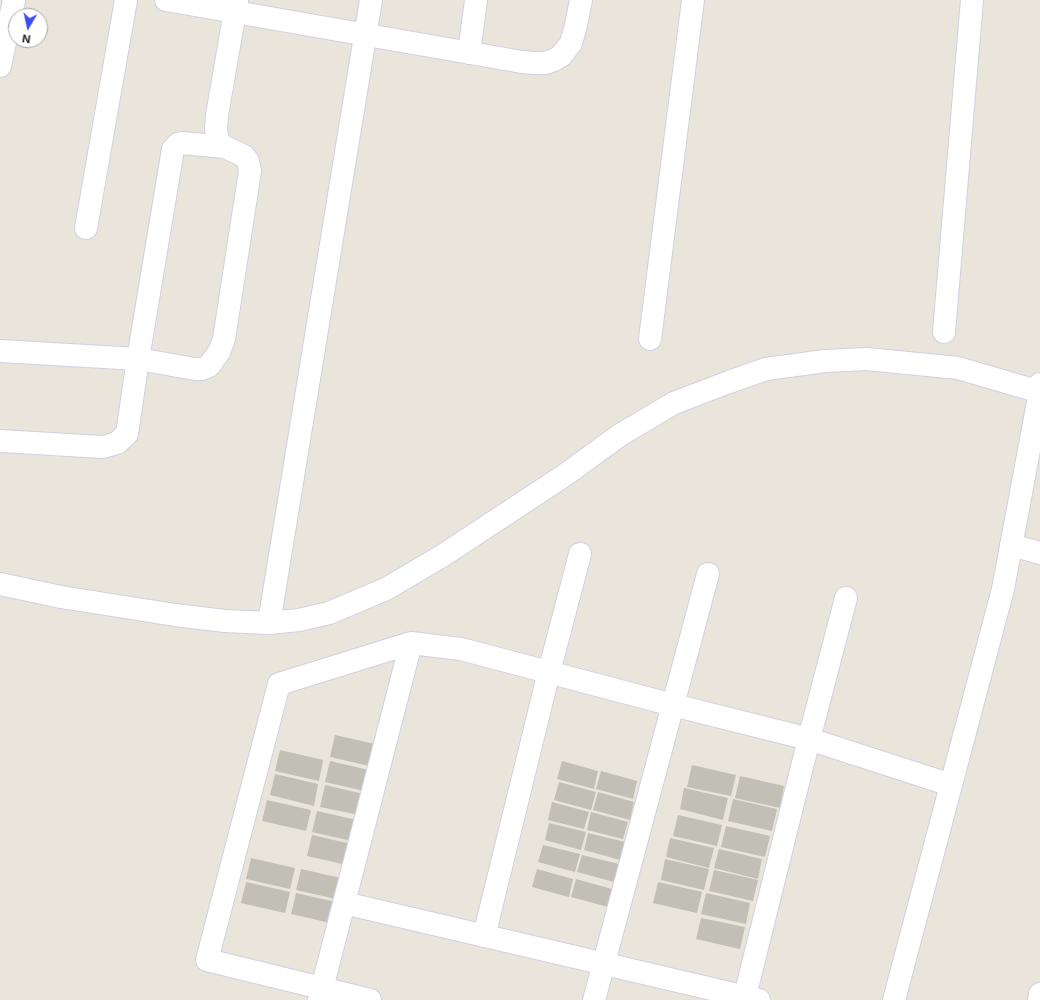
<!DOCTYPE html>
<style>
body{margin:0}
#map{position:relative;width:1040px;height:1000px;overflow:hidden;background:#eae5da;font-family:Inter,sans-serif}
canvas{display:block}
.north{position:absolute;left:8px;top:8px;width:40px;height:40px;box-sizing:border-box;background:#fff;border:1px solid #a9a9a9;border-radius:50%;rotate:189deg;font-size:11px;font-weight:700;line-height:16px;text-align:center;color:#282828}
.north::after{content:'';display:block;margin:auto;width:14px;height:18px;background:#3d4df5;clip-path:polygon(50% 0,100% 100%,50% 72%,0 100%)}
</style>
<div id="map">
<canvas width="1040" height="1000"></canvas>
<div class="north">N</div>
</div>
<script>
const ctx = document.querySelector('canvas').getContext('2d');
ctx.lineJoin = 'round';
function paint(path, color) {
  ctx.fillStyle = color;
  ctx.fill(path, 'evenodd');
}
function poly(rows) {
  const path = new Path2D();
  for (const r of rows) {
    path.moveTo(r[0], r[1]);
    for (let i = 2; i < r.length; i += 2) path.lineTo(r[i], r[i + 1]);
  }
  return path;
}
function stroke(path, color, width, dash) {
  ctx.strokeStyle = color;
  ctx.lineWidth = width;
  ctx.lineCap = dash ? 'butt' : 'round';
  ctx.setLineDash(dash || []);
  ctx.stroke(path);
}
paint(poly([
 [335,735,379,745,374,767,330,757],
 [280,750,323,760,319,781,275,771],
 [330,761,373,771,369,792,325,782],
 [562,761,598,771,594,789,557,779],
 [692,765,736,775,731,796,687,787],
 [601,771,637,781,633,799,596,789],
 [275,774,318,784,314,806,270,795],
 [740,776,784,786,780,808,735,798],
 [559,782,596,792,591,810,554,800],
 [325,785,368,795,364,816,320,807],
 [684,788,728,798,723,820,680,809],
 [598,792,634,802,630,820,593,810],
 [733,799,777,809,772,831,728,821],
 [267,800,311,810,306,831,262,821],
 [552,802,589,812,584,829,548,820],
 [317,811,361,821,356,842,312,832],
 [591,812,628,822,623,839,587,830],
 [678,815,722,825,717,846,673,836],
 [549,823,586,832,581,850,545,840],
 [726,826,770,836,765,857,721,847],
 [588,833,625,842,620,860,584,850],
 [312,835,356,845,351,866,307,856],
 [670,838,714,848,709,868,666,857],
 [543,845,580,854,575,872,538,862],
 [719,849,762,859,758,879,714,868],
 [582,855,619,864,614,882,577,872],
 [251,858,295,868,290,889,246,879],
 [665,859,709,869,704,890,661,880],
 [301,869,345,879,340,900,296,890],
 [537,869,573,879,569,897,532,887],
 [714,870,758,880,753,901,709,891],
 [576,879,612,889,608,907,571,897],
 [246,882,290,892,285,913,241,903],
 [658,882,702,892,697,913,653,903],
 [296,893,340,903,335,924,291,914],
 [706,893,750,903,746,924,701,914],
 [701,918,745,927,740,949,696,939]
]), '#c2bfb6');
const minor = poly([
 [166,0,522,62,534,63,545,63,554,60,561,56,571,43,576,25,581,0],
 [469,53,476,0],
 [0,66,14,0],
 [86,228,126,0],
 [944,332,972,0],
 [650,339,693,0],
 [0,351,138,359,195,369,202,369,209,366,219,352,224,339,250,171,248,161,244,156,225,147,220,143,217,137,216,129,217,115,237,0],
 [0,441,103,447,117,443,127,434,138,359,173,149,178,144,182,143,225,147],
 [1011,545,1040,553],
 [0,584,61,597,175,615,225,621,269,623,299,620,329,613,386,589,442,556,565,475,620,435,674,403,729,382,766,369,825,361,867,359,958,368,1040,392],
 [269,623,371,0],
 [344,903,759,1000],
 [484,936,549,672,580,554],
 [319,1000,411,643],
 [370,1000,207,960,279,684,411,643,461,649,673,705,809,739,951,785],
 [594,1000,708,574],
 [744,1000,809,739,846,598],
 [894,1000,1003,589,1038,402,1040,384],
 [1039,1000,1040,994]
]);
stroke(minor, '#cfd1e1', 24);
stroke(minor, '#fff', 22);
</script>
